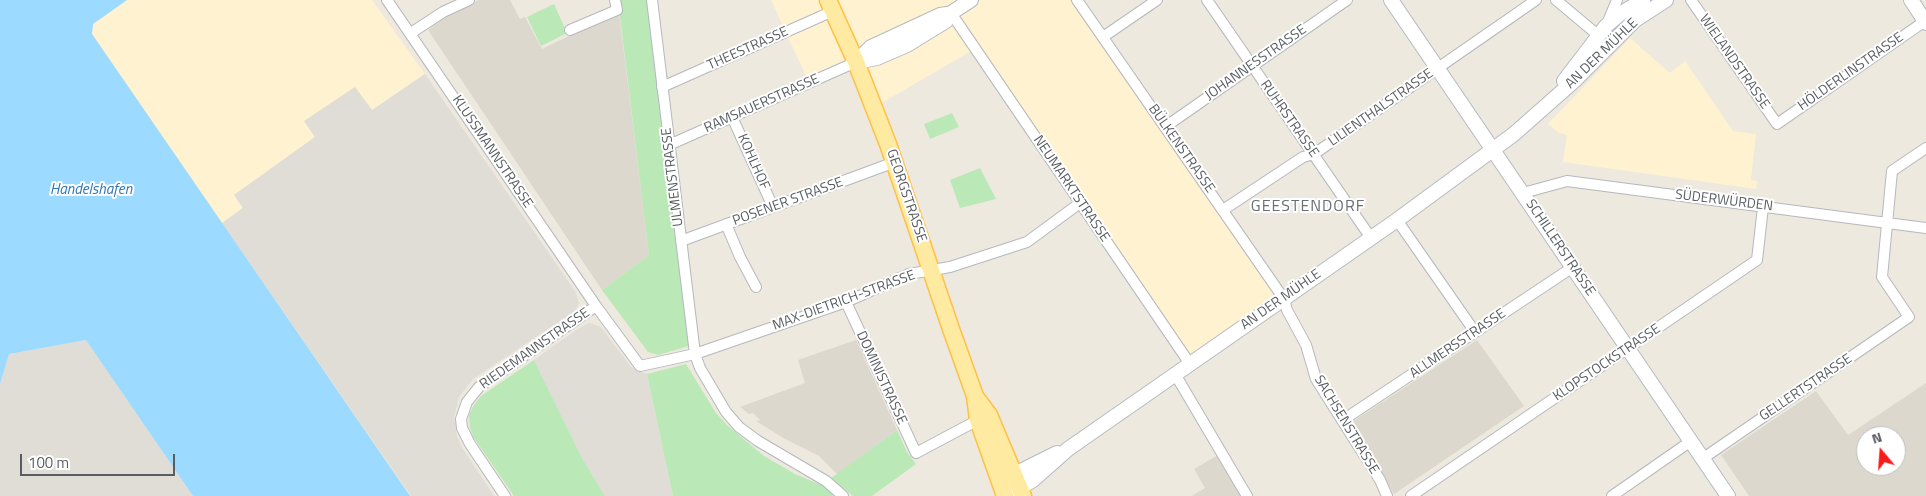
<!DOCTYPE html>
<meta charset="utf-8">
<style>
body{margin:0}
#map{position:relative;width:1926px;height:496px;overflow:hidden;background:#ede9de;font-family:"Titillium Web",sans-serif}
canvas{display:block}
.north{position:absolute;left:1856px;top:426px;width:50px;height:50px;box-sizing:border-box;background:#fff;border:1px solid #bcbec0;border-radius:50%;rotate:342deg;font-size:14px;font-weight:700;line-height:20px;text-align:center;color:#585d62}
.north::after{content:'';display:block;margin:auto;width:18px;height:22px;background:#fb1b17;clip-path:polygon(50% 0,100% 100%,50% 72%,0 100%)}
.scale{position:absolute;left:20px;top:454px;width:155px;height:22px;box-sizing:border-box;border:2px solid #585d62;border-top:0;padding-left:6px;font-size:15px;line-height:18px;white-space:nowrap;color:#585d62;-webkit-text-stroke:4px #fff;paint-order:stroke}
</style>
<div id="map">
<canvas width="1926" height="496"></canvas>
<div class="north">N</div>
<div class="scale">100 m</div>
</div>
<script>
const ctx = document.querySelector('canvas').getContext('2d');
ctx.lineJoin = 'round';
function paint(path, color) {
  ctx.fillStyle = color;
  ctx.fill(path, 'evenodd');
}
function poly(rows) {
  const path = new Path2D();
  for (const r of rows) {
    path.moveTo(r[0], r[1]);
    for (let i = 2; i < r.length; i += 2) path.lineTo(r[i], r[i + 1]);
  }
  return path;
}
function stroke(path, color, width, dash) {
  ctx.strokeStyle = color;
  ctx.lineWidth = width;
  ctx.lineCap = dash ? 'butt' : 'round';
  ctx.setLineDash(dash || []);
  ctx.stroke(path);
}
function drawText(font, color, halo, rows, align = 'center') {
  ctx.font = font + ' "Titillium Web",sans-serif';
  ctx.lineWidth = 4;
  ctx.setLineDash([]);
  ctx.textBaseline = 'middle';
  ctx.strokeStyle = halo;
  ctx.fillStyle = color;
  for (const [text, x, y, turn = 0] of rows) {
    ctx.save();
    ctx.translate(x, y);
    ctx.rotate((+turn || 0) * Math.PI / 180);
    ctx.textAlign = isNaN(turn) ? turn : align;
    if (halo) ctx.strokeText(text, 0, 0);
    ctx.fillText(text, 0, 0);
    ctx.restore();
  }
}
paint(poly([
 [127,0,372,0,425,74,372,110,304,121,315,137,234,195,243,208,222,223,92,34,93,24],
 [771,0,1070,0,1279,300,1191,360,978,47,868,111,852,67,811,87],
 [1630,38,1670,73,1685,61,1733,131,1756,134,1751,180,1757,181,1756,189,1563,162,1567,135,1559,133,1548,124]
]), '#fff2d1');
paint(poly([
 [425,74,575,291,579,303,575,311,473,379,459,397,454,417,457,436,461,446,494,496,411,496,222,223,243,208,234,195,315,137,304,121,355,87,372,110],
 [589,323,601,327,631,367,647,374,673,496,605,496,582,458,534,360,579,328],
 [86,340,193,496,0,496,0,384,9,354]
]), '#e0dcd6');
paint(poly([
 [479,0,510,0,520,19,525,17,542,49,619,12,649,255,602,290,428,30,451,12],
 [856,340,897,430,837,474,819,456,785,439,756,421,760,420,753,413,749,414,740,407,805,383,798,360],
 [1477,340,1524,406,1394,494,1352,422],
 [1926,383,1926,496,1749,496,1721,455,1816,391,1848,435],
 [1866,436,1896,436,1896,466,1866,466],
 [1218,455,1241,496,1192,496,1205,488,1194,469]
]), '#dcd8cd');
paint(poly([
 [618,0,648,0,689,346,658,355,648,352,602,290,649,255],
 [554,4,567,33,541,46,527,17],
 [952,113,959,127,930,139,924,124],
 [980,168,996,199,960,208,950,180],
 [534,360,582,458,605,496,514,496,474,438,470,428,469,415,474,405,481,396],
 [686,364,716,413,727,425,764,456,795,474,824,486,834,496,673,496,647,374],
 [897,430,907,452,916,464,872,496,853,496,831,478]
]), '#bae8b7');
paint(poly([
 [0,0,127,0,93,24,92,34,410,496,193,496,86,340,9,354,0,384]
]), '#9cdaff');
const street = poly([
 [387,0,596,306,640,366,695,354,846,302,909,274,950,267,1027,242,1080,203],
 [652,0,695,354,700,368,726,412,739,427,758,441,826,481,843,496],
 [1077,0,1284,299,1287,310,1306,345,1316,379,1380,480,1387,496],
 [1207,0,1371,238],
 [1556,0,1599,36],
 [1691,0,1777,124,1925,21],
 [951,13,1190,364],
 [1607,24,1617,0],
 [570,30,617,10,615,0],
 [411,33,443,12,469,0],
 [1103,37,1157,0],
 [662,87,833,11],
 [732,117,773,207],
 [1165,127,1347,0],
 [669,145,856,62],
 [1523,193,1567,181,1926,228],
 [1223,210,1303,157,1314,154,1536,0],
 [1397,220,1475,332],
 [726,224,740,257,756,287],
 [681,241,895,162],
 [846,302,916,453,978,420],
 [1175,374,1247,496],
 [1343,420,1573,267],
 [1702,459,1909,317,1882,277,1892,171,1926,148],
 [505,496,470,444,462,428,461,419,467,402,479,387,596,306],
 [1411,496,1757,260,1763,207],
 [1612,496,1691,441]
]);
const secondary = poly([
 [1391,0,1728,496],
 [1911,0,1926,23],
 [856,62,877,58,907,45,946,21,951,13,971,0],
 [856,62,871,47,940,15,947,14],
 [1564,81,1606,26,1620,14,1643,0],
 [1009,483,1015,474,1057,453],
 [1010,490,1020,488,1033,480,1068,449,1397,220,1476,162,1514,134,1574,81,1635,20,1666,0]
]);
const primary = poly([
 [828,0,856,62,888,144,951,329,975,396,978,420,1005,496],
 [977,399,989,415,1023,496]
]);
stroke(street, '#b5b8bd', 12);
stroke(secondary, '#b5bac0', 16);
stroke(primary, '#ffc045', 19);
stroke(street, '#fff', 10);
stroke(secondary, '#fff', 14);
stroke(primary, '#ffeaa1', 16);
drawText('14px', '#585d62', '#fff', [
 ["THEESTRASSE",748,49,-24],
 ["AN DER MÜHLE",1602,54,-44],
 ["WIELANDSTRASSE",1734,62,55],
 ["JOHANNESSTRASSE",1256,63,-35],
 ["HÖLDERLINSTRASSE",1851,72,-35],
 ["RAMSAUERSTRASSE",762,104,-24],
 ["LILIENTHALSTRASSE",1381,108,-35],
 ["RUHRSTRASSE",1289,119,55],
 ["BÜLKENSTRASSE",1181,149,55],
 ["KLUSSMANNSTRASSE",492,152,56],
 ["KOHLHOF",753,162,66],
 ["ULMENSTRASSE",673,177,-97],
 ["NEUMARKTSTRASSE",1071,189,56],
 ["GEORGSTRASSE",906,196,71],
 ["SÜDERWÜRDEN",1724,201,7],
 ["POSENER STRASSE",788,202,-20],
 ["SCHILLERSTRASSE",1560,248,56],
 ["AN DER MÜHLE",1281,300,-35],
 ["MAX-DIETRICH-STRASSE",844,301,-20],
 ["ALLMERSSTRASSE",1458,344,-34],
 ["RIEDEMANNSTRASSE",535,349,-35],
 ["KLOPSTOCKSTRASSE",1607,363,-34],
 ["DOMINISTRASSE",881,378,65],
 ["GELLERTSTRASSE",1806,388,-34],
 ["SACHSENSTRASSE",1346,425,59]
]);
drawText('italic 15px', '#2e76b2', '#fff', [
 ["Handelshafen",91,190]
]);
ctx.letterSpacing = '1px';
drawText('16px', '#696f74', '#fff', [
 ["GEESTENDORF",1308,207]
]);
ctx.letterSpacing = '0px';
</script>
